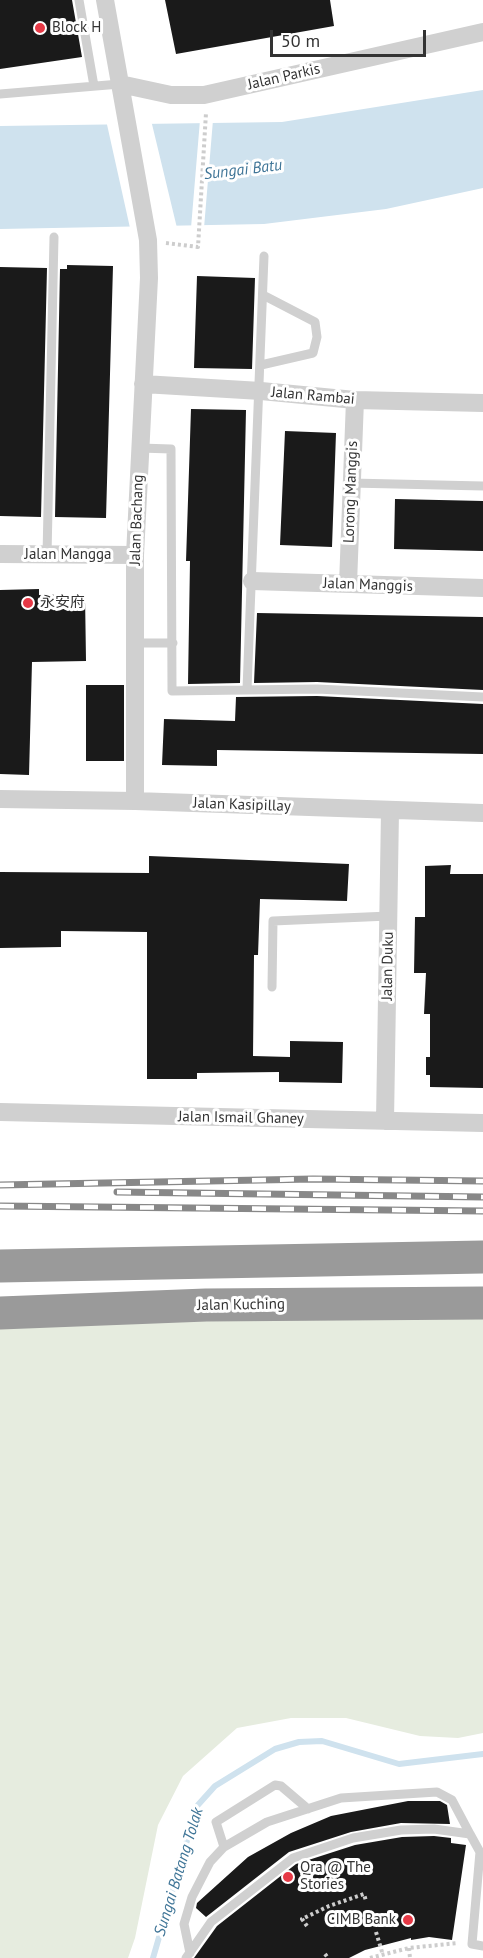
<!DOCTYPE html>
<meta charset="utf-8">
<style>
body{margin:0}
#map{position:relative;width:483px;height:1958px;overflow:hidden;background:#fff;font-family:"PT Sans",sans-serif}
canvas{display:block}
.scale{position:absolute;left:270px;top:30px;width:156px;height:27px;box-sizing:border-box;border:3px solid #333;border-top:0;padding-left:8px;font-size:18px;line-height:21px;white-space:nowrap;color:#333;-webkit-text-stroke:4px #fff;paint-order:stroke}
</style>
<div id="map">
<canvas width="483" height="1958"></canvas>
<div class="scale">50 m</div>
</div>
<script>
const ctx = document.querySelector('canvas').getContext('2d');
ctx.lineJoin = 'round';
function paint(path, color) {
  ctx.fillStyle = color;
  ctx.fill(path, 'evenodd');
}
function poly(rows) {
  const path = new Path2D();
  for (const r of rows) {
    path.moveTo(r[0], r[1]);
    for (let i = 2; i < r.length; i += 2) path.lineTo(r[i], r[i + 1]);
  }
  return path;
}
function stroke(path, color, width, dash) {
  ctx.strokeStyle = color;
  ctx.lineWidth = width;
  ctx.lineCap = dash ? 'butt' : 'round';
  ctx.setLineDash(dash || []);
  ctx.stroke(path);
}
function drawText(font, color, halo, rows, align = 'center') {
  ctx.font = font + ' "PT Sans","Noto Sans SC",sans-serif';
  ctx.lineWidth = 6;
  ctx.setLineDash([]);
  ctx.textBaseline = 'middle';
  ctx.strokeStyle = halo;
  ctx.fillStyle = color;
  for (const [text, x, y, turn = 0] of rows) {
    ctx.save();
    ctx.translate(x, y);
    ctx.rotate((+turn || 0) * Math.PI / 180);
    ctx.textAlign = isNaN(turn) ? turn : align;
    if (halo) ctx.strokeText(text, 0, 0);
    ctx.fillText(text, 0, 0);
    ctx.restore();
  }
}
paint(poly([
 [483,1316,483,1733,458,1738,420,1736,346,1718,291,1718,237,1728,183,1776,158,1825,135,1938,128,1958,0,1958,0,1328,66,1321]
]), '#e6ecdf');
paint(poly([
 [483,90,483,188,386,209,264,224,0,229,0,126,282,122]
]), '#cfe2ee');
paint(poly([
 [106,120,151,120,177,228,130,228],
 [200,120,213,120,204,228,191,228]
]), '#fff');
stroke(poly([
 [153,1958,197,1806,215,1786,275,1749,299,1742,322,1741,399,1764,483,1754]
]), '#cfe2ee', 6);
paint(poly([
 [0,0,72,0,82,57,0,69],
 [165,0,330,0,334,26,176,54],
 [67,265,113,266,106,518,55,517,60,269,67,269],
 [0,267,47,268,41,517,0,516],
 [197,276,255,278,252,369,194,368],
 [191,409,246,410,240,683,188,684,190,561,186,561],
 [285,431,336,433,332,547,280,545],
 [395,499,483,501,483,551,394,549],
 [39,589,39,595,85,594,86,661,32,662,29,775,0,774,0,590],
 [257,613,483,617,483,690,317,682,254,683],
 [86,685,124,685,124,761,86,761],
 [317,696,483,704,483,754,217,750,217,766,162,765,164,719,235,721,236,697],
 [149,856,349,864,347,901,260,899,258,955,254,955,253,1056,290,1057,290,1041,343,1042,342,1083,279,1082,279,1072,197,1073,197,1079,147,1079,147,932,61,931,61,947,0,948,0,872,149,873],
 [451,865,450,874,483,874,483,1088,430,1087,430,1075,426,1075,426,1057,430,1057,430,1014,424,1014,426,973,414,973,415,917,425,917,425,866],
 [408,1801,440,1801,447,1805,450,1824,401,1823,351,1832,289,1852,206,1917,196,1908,197,1903,248,1857,291,1833,331,1816],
 [434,1836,451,1838,451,1843,466,1845,452,1940,429,1937,411,1940,411,1938,365,1950,349,1958,194,1958,217,1926,296,1864,355,1845,402,1837]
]), '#1a1a1a');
stroke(poly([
 [166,243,198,247,206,113],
 [307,1926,302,1919,329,1906,364,1894,366,1901],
 [376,1932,383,1955],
 [409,1948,410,1958],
 [325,1954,328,1958],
 [370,1958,409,1948,458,1943]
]), '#cdcdcd', 4, [3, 3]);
stroke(poly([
 [79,0,94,86],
 [0,94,120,84],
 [261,365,313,353,317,337,315,322,263,295],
 [140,448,171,449,172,691,317,689,483,697],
 [351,483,483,486],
 [47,555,54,237],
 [135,643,173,643],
 [247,689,264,256],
 [272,987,273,921,389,916],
 [224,1847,216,1822,275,1785,281,1786,308,1809],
 [190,1953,184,1924,192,1897,210,1862,224,1847,267,1822,341,1798,437,1792,452,1800,470,1834],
 [186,1958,211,1922,293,1858,353,1838,401,1830,434,1829,470,1834,480,1852,472,1944,483,1946]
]), '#d0d0d0', 9);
stroke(poly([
 [105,0,148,240,149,278,135,555,135,801],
 [120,84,171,95,204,95,483,32],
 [143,384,261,391,355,400,483,403],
 [0,554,135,555],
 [252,581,483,588],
 [348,584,355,400],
 [0,799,135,801,483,813],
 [0,1112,483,1123],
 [385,1121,390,811]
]), '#d0d0d0', 18);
stroke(poly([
 [0,1266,483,1257],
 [0,1313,206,1305,483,1303]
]), '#9a9a9a', 33);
const rail = poly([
 [0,1185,313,1179,483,1181],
 [117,1192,483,1197],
 [0,1206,483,1211]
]);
stroke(rail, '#888', 7);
stroke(rail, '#fff', 4.5, [14]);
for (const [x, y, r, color] of [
 [40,28,6,"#e63946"],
 [28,603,6,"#e63946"],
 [288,1877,6,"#e63946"],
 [408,1920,6,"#e63946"]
]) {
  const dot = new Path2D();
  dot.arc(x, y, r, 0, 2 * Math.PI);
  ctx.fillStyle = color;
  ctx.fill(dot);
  stroke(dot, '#fff', 2);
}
drawText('15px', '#333', '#fff', [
 ["Block H",52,28],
 ["永安府",40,603],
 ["Qra @ The",300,1868],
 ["Stories",300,1885],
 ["CIMB Bank",396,1920,"right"]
], 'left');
drawText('15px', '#333', '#fff', [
 ["Jalan Parkis",284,77,-13],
 ["Jalan Rambai",313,396,5],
 ["Lorong Manggis",351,492,-88],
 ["Jalan Bachang",137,520,-88],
 ["Jalan Mangga",68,555],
 ["Jalan Manggis",368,585,2],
 ["Jalan Kasipillay",242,805,2],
 ["Jalan Duku",388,966,-89],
 ["Jalan Ismail Ghaney",241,1118,1],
 ["Jalan Kuching",241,1305,-1]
]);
drawText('italic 16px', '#3f7597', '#fff', [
 ["Sungai Batu",243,170,-7],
 ["Sungai Batang Tolak",179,1872,-73]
]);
</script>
